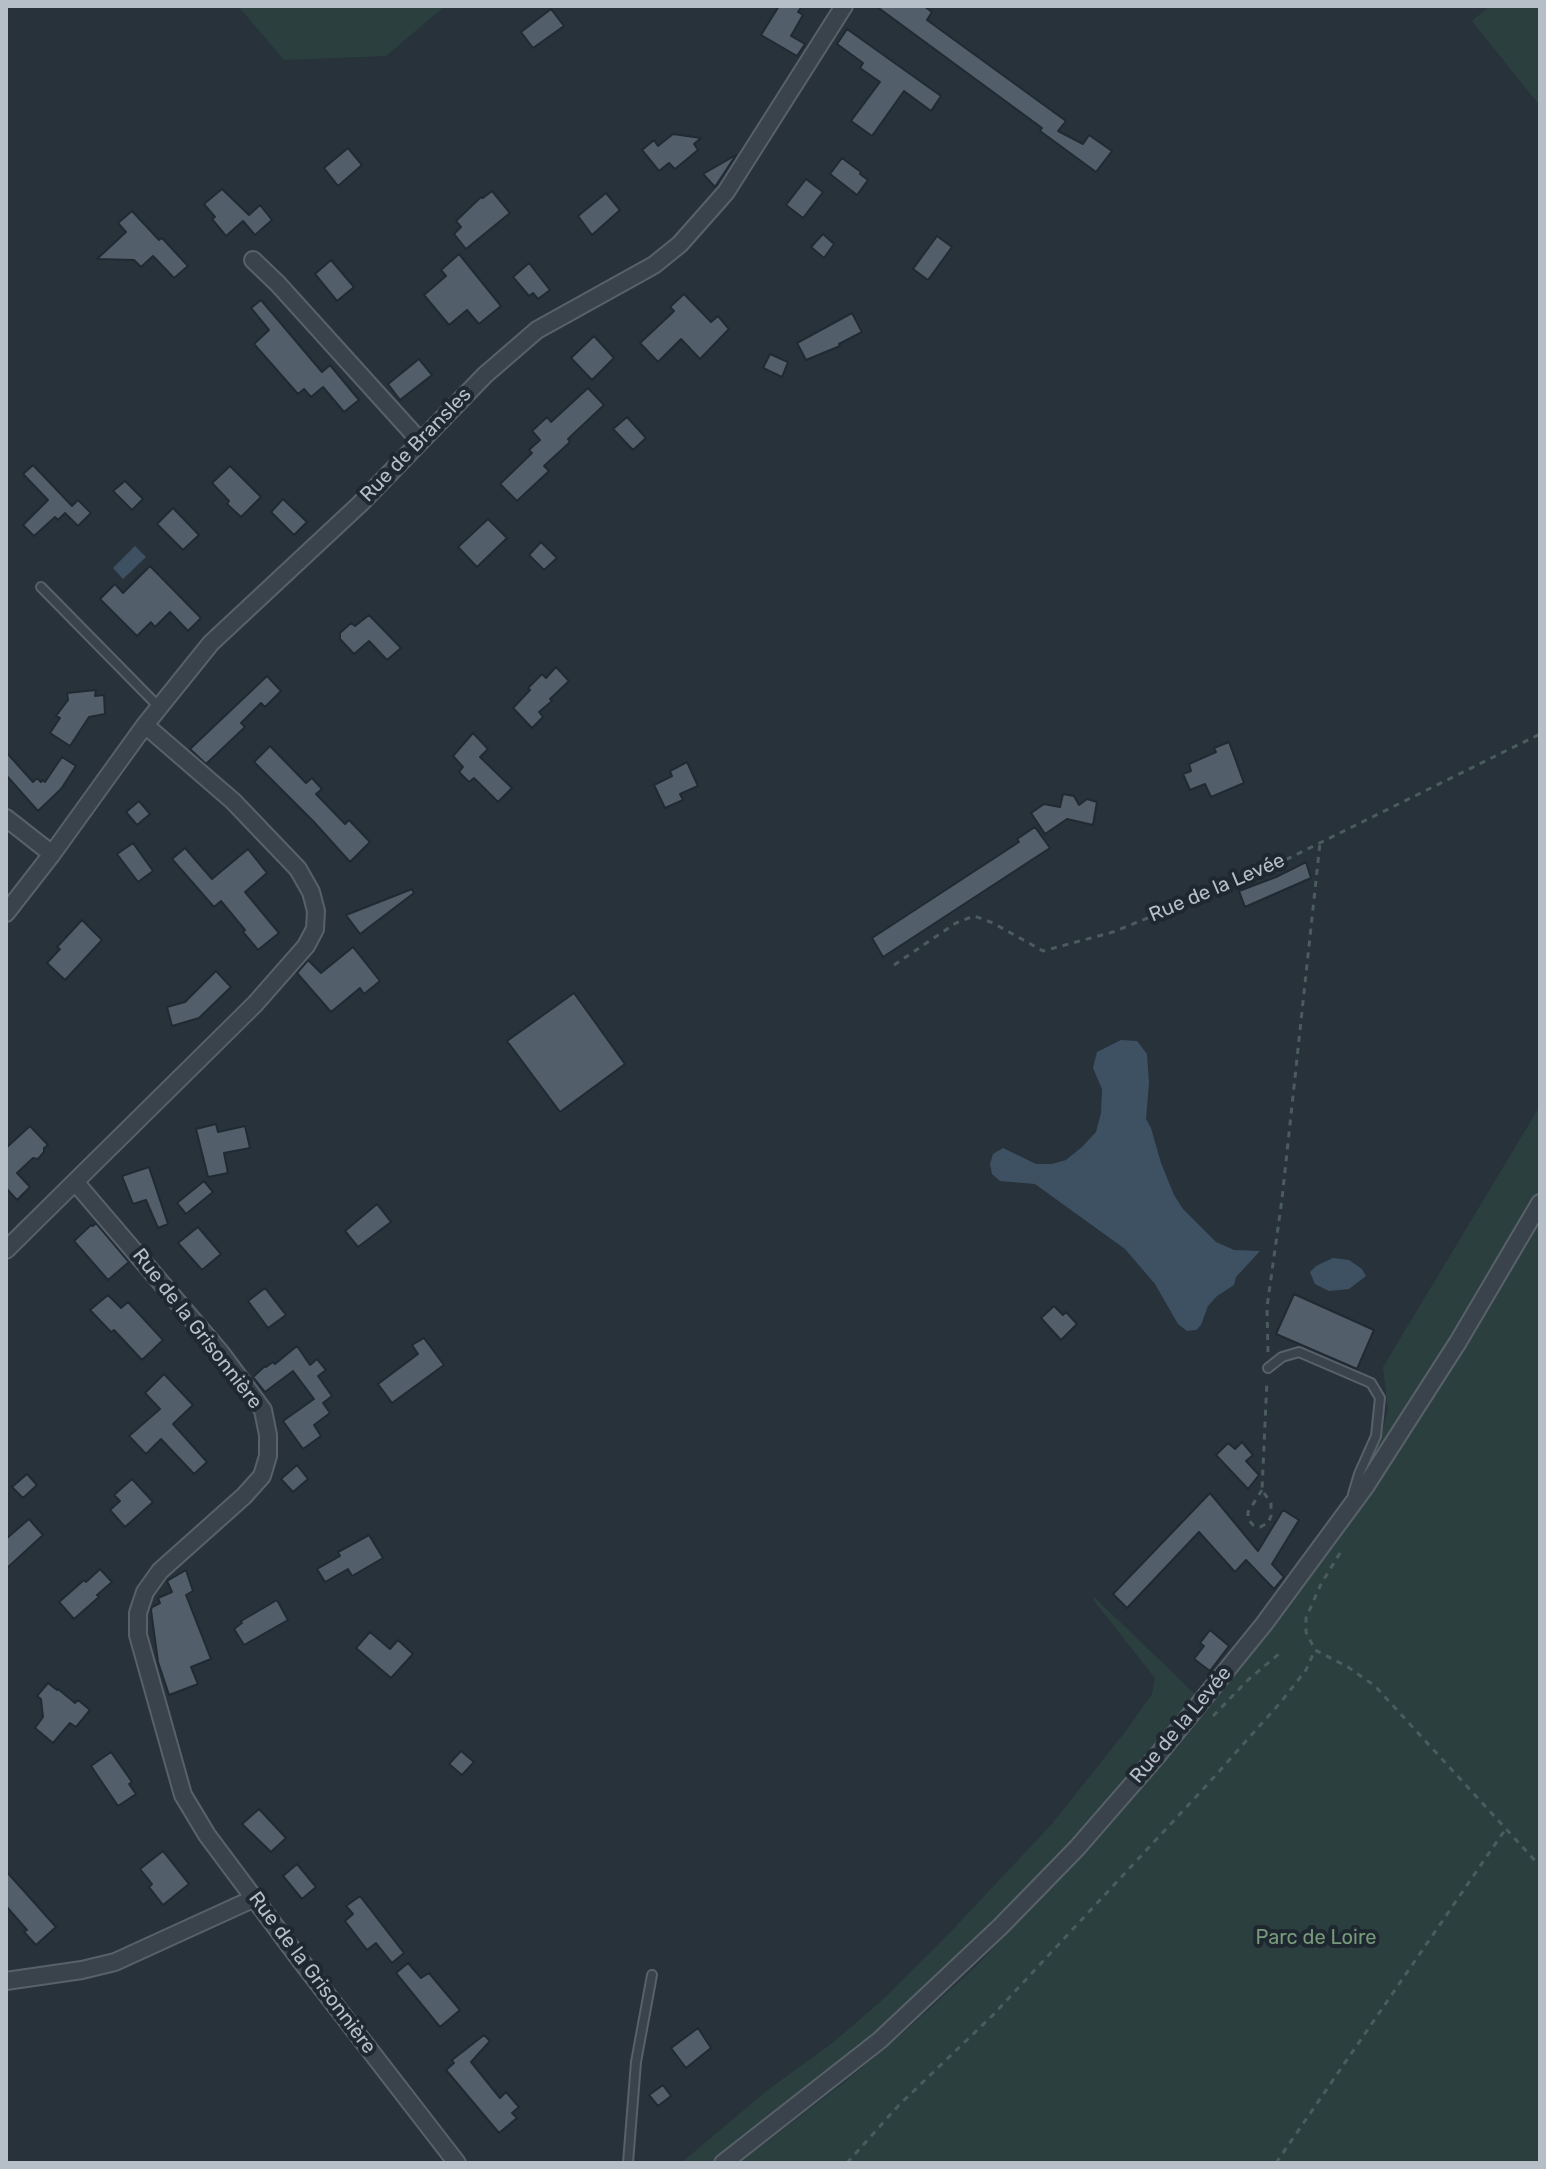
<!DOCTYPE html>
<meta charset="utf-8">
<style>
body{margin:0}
#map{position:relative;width:1546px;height:2169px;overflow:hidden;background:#27323b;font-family:Rubik,sans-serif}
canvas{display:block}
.frame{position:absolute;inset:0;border:8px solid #b6bec7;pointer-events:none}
</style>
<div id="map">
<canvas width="1546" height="2169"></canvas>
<div class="frame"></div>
</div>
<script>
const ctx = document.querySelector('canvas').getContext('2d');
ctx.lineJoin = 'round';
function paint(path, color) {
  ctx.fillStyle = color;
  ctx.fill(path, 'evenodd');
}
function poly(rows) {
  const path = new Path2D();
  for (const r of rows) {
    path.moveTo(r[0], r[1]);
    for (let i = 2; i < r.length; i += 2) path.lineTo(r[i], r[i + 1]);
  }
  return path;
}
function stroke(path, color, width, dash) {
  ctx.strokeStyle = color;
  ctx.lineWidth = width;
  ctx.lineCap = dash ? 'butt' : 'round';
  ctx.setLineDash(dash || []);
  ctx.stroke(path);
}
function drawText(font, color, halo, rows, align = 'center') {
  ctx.font = font + ' Rubik,sans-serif';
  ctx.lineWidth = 8;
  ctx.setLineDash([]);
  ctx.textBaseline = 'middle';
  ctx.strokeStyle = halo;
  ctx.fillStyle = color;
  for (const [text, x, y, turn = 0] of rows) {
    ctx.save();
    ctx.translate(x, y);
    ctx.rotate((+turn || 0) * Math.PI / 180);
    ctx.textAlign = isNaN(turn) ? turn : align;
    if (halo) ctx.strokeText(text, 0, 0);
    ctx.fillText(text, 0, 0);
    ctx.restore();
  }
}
paint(poly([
 [238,6,445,6,386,56,284,60],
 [1490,6,1540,6,1540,106,1472,21],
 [1540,1106,1540,1191,1466,1319,1372,1464,1368,1460,1382,1433,1388,1410,1383,1367],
 [1540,1217,1540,2163,739,2163,846,2081,902,2034,974,1968,1104,1831,1181,1739,1287,1606],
 [1093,1596,1195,1694,1095,1817,937,1979,878,2033,762,2126,712,2163,681,2163,769,2089,831,2044,880,2002,941,1942,1051,1825,1125,1732,1152,1694,1155,1678,1094,1601]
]), '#2b403e');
paint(poly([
 [135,546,146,557,123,579,113,568],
 [1121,1040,1137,1041,1147,1054,1149,1083,1146,1119,1151,1128,1161,1163,1174,1195,1183,1209,1216,1242,1234,1250,1260,1251,1236,1277,1234,1285,1217,1296,1208,1306,1201,1325,1196,1330,1187,1331,1178,1324,1155,1284,1125,1249,1035,1184,1000,1181,992,1174,990,1164,993,1154,1003,1148,1036,1164,1052,1164,1066,1160,1082,1147,1096,1132,1101,1113,1102,1089,1093,1068,1097,1052],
 [1333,1258,1349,1260,1362,1269,1366,1276,1349,1289,1329,1291,1315,1284,1310,1272,1316,1266]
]), '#3e5162');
const building = poly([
 [779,6,802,6,798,12,803,15,791,36,805,44,797,56,761,35,779,6],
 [876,6,924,6,932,12,927,20,1066,121,1058,131,1083,144,1089,135,1112,151,1096,172,1040,131,1042,128,876,6],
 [551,9,564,26,533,48,521,32,551,9],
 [847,29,941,96,931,111,904,91,872,136,851,121,880,82,860,68,863,63,837,44,847,29],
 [673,134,701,138,694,144,698,150,675,169,669,163,659,171,642,150,654,140,658,146,673,134],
 [348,148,362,165,338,186,324,168,348,148],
 [736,155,715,187,703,174,736,155],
 [842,158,861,172,860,174,868,180,857,195,830,174,842,158],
 [806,179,823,192,803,218,786,205,806,179],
 [222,189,249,215,260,205,272,220,255,235,243,221,226,236,212,219,215,217,204,204,222,189],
 [492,191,510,213,466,249,454,234,461,227,456,221,481,197,483,198,492,191],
 [606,193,620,210,592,235,578,216,606,193],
 [132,211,159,240,162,238,188,266,174,278,153,256,141,267,134,260,97,259,126,232,118,223,132,211],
 [823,234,834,244,824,258,811,247,823,234],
 [937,236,952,247,928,280,913,269,937,236],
 [459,254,501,306,479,324,467,310,449,325,424,295,446,276,441,270,459,254],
 [331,260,354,287,337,301,315,274,331,260],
 [529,263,550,290,538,299,533,293,529,296,513,277,529,263],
 [684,294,711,322,718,316,729,329,700,359,681,339,658,362,640,343,671,314,674,311,670,307,684,294],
 [261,300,322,372,330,365,359,400,344,412,323,387,311,397,304,389,298,394,254,344,269,330,251,308,261,300],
 [852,313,862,332,839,344,840,346,806,360,797,343,852,313],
 [594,336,614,358,592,380,571,358,594,336],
 [770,354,788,362,782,377,763,368,770,354],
 [419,359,432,375,400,400,388,384,419,359],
 [588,388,604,405,568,439,570,442,544,466,549,471,517,501,500,484,532,453,529,450,540,440,532,431,547,417,551,422,588,388],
 [627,417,646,438,633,450,613,429,627,417],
 [33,465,72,506,78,500,91,513,78,526,65,513,58,520,55,517,34,536,23,525,48,500,23,474,33,465],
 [230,466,261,497,241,517,227,504,229,501,212,483,230,466],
 [125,481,143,499,132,510,113,491,125,481],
 [283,499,307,522,294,535,271,512,283,499],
 [173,508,199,535,183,550,157,524,173,508],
 [488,519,507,538,477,567,458,547,488,519],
 [541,542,557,558,544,570,529,555,541,542],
 [150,566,201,618,188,631,170,612,155,627,151,622,137,636,100,599,115,584,123,593,150,566],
 [369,615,401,648,387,660,369,641,354,654,340,639,340,633,351,623,355,626,369,615],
 [556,667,569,681,550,699,552,701,539,712,543,717,532,728,513,708,530,690,528,688,542,674,546,678,556,667],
 [267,676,281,691,265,707,261,703,241,723,245,727,206,764,190,749,267,676],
 [96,690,95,696,104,695,105,714,89,717,70,746,50,733,60,718,56,716,68,700,67,693,96,690],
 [473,733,488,749,480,757,512,788,498,802,474,778,469,782,459,772,463,767,453,756,473,733],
 [1229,742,1244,783,1211,797,1205,784,1190,790,1183,774,1191,771,1189,764,1216,752,1214,748,1229,742],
 [270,746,306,783,312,778,322,789,316,794,345,824,349,820,370,842,350,862,314,822,254,762,270,746],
 [6,752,33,782,37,778,41,782,43,780,45,782,62,757,76,766,61,789,38,811,6,775,6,752],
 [687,762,698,786,680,794,683,800,665,808,654,785,672,776,670,771,687,762],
 [1063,794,1074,796,1079,805,1087,799,1097,802,1093,825,1067,819,1045,834,1031,813,1044,804,1060,807,1063,794],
 [139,801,150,814,137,825,126,812,139,801],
 [1035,827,1050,848,883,957,872,938,1019,842,1017,839,1035,827],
 [133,843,153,871,138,882,117,854,133,843],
 [185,848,212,879,248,849,267,873,245,892,279,933,258,950,243,932,245,930,221,901,214,907,172,859,185,848],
 [1306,862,1311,878,1245,907,1239,891,1276,877,1306,862],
 [412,889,414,893,360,934,346,915,412,889],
 [82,920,102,940,65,980,47,963,60,949,57,947,82,920],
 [353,947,380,981,364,994,360,988,331,1012,297,973,308,960,321,973,353,947],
 [216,971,231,987,199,1018,172,1026,167,1007,185,1002,216,971],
 [574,993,625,1064,560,1112,507,1041,574,993],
 [216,1124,218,1132,245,1126,250,1148,224,1153,228,1173,208,1177,196,1129,216,1124],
 [30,1126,48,1145,44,1148,44,1152,38,1159,33,1158,17,1173,30,1187,17,1200,6,1188,6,1148,30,1126],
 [149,1167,168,1224,158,1228,146,1200,133,1204,122,1176,149,1167],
 [204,1181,213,1192,186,1214,177,1203,204,1181],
 [377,1204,391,1222,358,1247,345,1231,377,1204],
 [96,1223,129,1262,108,1280,74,1241,91,1225,93,1226,96,1223],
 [198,1227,221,1254,202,1270,178,1243,198,1227],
 [265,1288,286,1315,268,1328,248,1301,265,1288],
 [1294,1294,1374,1330,1357,1369,1276,1334,1294,1294],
 [108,1295,121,1308,128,1302,163,1340,142,1360,114,1330,111,1332,90,1310,108,1295],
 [1054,1306,1063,1315,1066,1312,1077,1324,1061,1340,1041,1318,1054,1306],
 [424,1338,444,1365,392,1403,378,1384,418,1354,412,1345,424,1338],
 [297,1346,310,1365,317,1359,326,1370,318,1376,332,1396,323,1403,330,1413,314,1425,321,1436,303,1449,283,1421,314,1399,293,1371,265,1392,253,1377,265,1366,266,1367,273,1362,275,1364,297,1346],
 [164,1374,193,1405,173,1424,207,1462,194,1474,161,1439,146,1454,129,1436,160,1409,145,1393,164,1374],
 [1242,1442,1253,1455,1246,1461,1259,1475,1248,1489,1216,1455,1228,1443,1235,1449,1242,1442],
 [297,1465,308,1479,293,1492,281,1479,297,1465],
 [27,1474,37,1485,23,1498,12,1487,27,1474],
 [132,1479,153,1502,125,1527,110,1510,120,1501,114,1495,132,1479],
 [1210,1493,1258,1551,1283,1510,1299,1520,1272,1564,1284,1577,1274,1589,1246,1560,1235,1572,1199,1532,1127,1608,1113,1594,1210,1493],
 [29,1519,43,1535,6,1569,6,1539,29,1519],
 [369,1535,383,1558,352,1576,348,1569,325,1582,317,1569,340,1556,338,1552,369,1535],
 [100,1569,112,1582,97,1595,99,1597,74,1619,59,1602,84,1580,86,1582,100,1569],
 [186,1570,193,1591,186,1595,211,1659,191,1667,198,1684,169,1695,158,1662,151,1610,152,1607,160,1603,158,1598,172,1592,167,1581,186,1570],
 [277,1600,288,1620,244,1645,234,1629,242,1623,241,1621,277,1600],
 [1210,1630,1229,1646,1210,1671,1194,1659,1204,1646,1200,1643,1210,1630],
 [370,1632,390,1649,398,1640,413,1654,391,1678,356,1648,370,1632],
 [48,1683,57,1690,58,1689,75,1703,78,1700,90,1710,76,1727,70,1723,53,1743,35,1728,43,1717,41,1699,37,1696,48,1683],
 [461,1751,474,1762,462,1775,449,1764,461,1751],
 [111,1752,132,1782,129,1784,136,1794,118,1806,91,1766,111,1752],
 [259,1809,286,1838,271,1852,242,1824,259,1809],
 [163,1851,189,1884,163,1905,149,1887,152,1884,140,1869,163,1851],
 [297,1864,316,1887,302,1899,283,1876,297,1864],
 [6,1871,56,1927,36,1945,24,1932,27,1930,6,1906,6,1871],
 [360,1896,404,1953,392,1963,376,1943,367,1950,345,1921,353,1914,346,1906,360,1896],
 [408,1963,421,1978,429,1973,460,2010,440,2027,396,1973,408,1963],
 [698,2028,711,2048,686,2068,671,2048,698,2028],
 [484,2035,490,2041,471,2062,500,2098,506,2092,519,2107,512,2113,517,2118,499,2133,446,2070,454,2063,452,2060,484,2035],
 [663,2085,671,2096,658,2106,649,2095,663,2085]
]);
paint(building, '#525e69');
stroke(building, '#212a33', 2);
const lane = poly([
 [41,587,159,707],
 [1268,1368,1282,1357,1299,1352,1371,1383,1380,1398,1376,1436,1359,1474,1353,1494],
 [628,2163,636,2062,652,1975]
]);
const street = poly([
 [253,260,278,284,420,441],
 [6,818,52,854],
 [6,913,52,854,145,725,211,643,360,504,485,375,537,330,654,265,680,244,726,192,844,6],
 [76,1183,221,1353,263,1410,268,1435,268,1456,262,1476,244,1496,160,1571,145,1592,138,1613,138,1635,183,1795,207,1835,301,1961,457,2163],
 [6,1250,255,1004,306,946,315,929,316,911,311,892,298,869,233,801,145,725],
 [6,1981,82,1970,115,1962,255,1898],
 [723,2163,880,2040,1001,1926,1077,1848,1157,1756,1264,1624,1365,1487,1458,1342,1540,1203]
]);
stroke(lane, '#58616a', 12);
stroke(street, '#58616a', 20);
stroke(poly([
 [894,965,956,923,974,916,993,923,1043,951,1113,932,1257,874,1540,734],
 [1268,1352,1267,1307,1282,1199,1320,843],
 [1262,1490,1248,1512,1248,1519,1253,1525,1260,1527,1268,1523,1271,1516,1271,1503,1262,1490,1267,1380],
 [1340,1553,1321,1584,1306,1618,1306,1632,1315,1650,1348,1667,1375,1686,1540,1866],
 [1213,1716,1249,1679,1280,1653],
 [847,2163,899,2105,993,2015,1206,1786,1280,1703,1306,1670,1315,1650],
 [1276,2163,1507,1827]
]), '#4a5c5d', 3, [6, 6]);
stroke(lane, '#3a434c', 8);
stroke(street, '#3a434c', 16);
drawText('20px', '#b6bec7', '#1f2831', [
 ["Rue de Bransles",416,445,-46],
 ["Rue de la Levée",1217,888,-23],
 ["Rue de la Grisonnière",197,1329,52],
 ["Rue de la Levée",1181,1725,-50],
 ["Rue de la Grisonnière",312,1973,53]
]);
drawText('20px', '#779a7b', '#1f2831', [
 ["Parc de Loire",1316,1938]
]);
</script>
